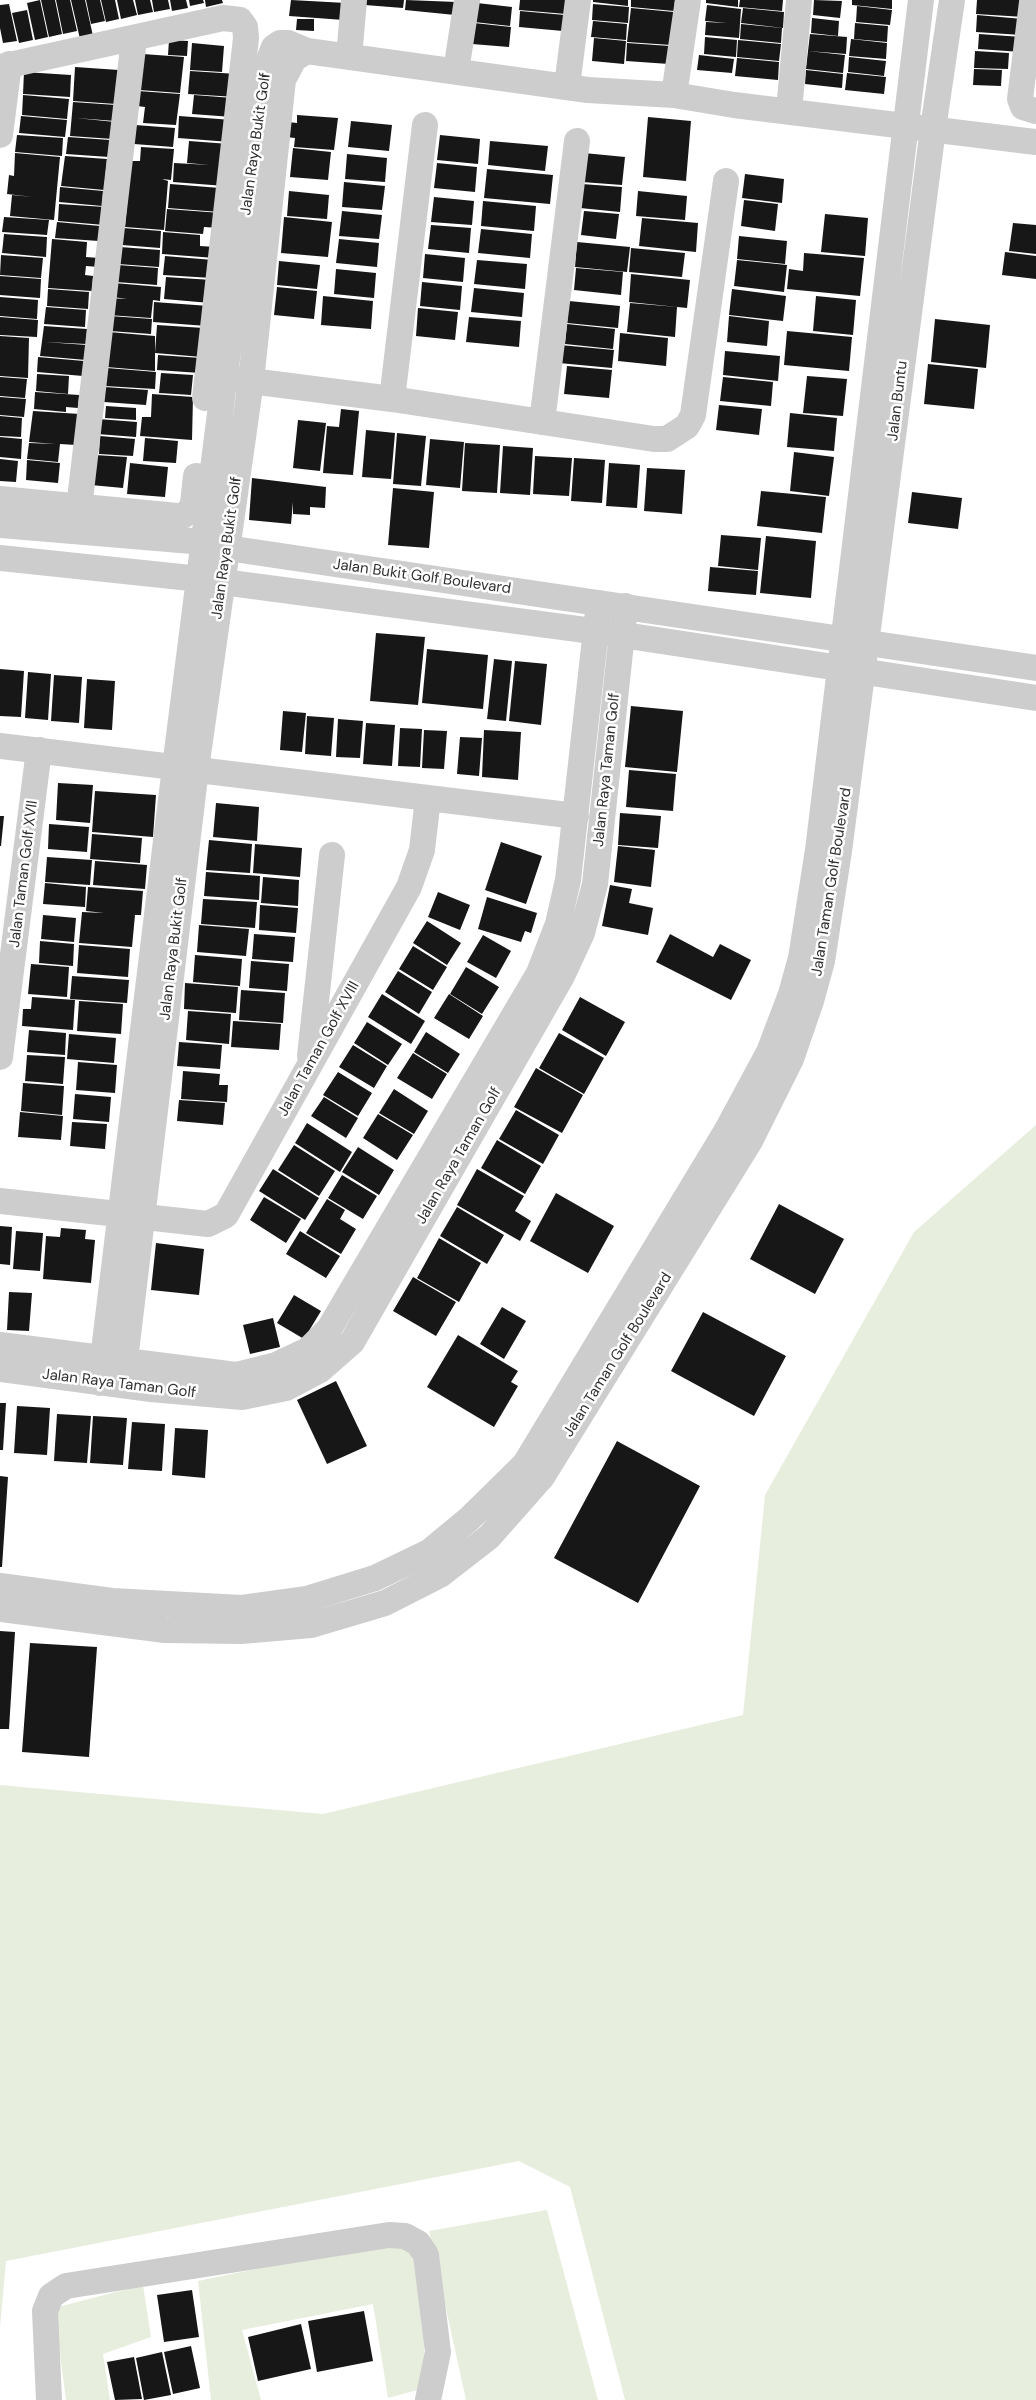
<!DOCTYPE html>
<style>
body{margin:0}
canvas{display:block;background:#fff}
</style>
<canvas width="1036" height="2400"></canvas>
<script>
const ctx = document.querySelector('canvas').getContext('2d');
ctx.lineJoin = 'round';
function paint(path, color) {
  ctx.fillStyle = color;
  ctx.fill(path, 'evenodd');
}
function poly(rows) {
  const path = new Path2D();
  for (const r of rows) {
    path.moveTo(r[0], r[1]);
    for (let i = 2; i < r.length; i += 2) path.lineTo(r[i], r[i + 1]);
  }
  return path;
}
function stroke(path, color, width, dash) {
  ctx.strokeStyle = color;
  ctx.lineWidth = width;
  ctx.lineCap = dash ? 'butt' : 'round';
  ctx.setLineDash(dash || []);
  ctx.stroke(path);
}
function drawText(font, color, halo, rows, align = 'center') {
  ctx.font = font + ' "DM Sans",sans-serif';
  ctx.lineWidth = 5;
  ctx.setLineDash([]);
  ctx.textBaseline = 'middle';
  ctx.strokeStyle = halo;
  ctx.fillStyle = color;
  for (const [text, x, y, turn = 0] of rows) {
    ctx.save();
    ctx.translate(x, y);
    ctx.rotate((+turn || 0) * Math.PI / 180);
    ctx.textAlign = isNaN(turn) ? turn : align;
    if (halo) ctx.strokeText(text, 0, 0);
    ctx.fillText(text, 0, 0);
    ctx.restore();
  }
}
paint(poly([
 [1036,1125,1036,2400,625,2400,570,2187,519,2161,6,2261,0,2328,0,1785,323,1814,743,1715,765,1495,914,1232],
 [547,2210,598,2400,466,2400,429,2231],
 [386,2242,411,2249,422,2274,425,2388,388,2398,373,2304,242,2330,261,2400,211,2400,198,2281],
 [143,2285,151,2337,103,2354,110,2400,66,2400,54,2308]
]), '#e8eede');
paint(poly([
 [40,0,48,37,35,40,27,3],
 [41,0,55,0,62,34,49,37],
 [56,0,70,0,77,31,63,34],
 [71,0,85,0,93,36,80,39],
 [86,0,100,0,105,21,91,24],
 [101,0,115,0,119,19,106,22],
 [117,0,133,0,137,15,121,19],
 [135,0,150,0,153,12,138,15],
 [152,0,168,0,170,9,154,12],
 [170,0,186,0,188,8,172,11],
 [189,0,203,0,204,3,190,6],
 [205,0,222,0,223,3,206,7],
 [291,0,346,3,344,20,289,16],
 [366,0,404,0,403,8,365,5],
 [406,0,457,2,455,15,405,10],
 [520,0,567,0,566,14,519,10],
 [593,0,628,0,628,6,593,2],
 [631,0,675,0,674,11,631,7],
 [706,0,738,0,738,7,706,3],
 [740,0,783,0,782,11,739,7],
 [814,0,842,1,840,18,813,15],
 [852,0,892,0,892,9,852,5],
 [977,0,1025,0,1024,17,976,14],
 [477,3,512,7,510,26,474,22],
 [9,4,17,41,3,43,0,28,0,5],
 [593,4,629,7,628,23,592,20],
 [707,5,741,9,739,38,705,35,706,22,727,23,705,21],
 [857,6,892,10,890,25,856,22],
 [631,8,674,12,671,45,627,42],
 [743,8,784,12,783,28,741,23],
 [27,10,33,40,19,43,12,13],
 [520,11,565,15,563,31,519,27],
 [977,15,1023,19,1021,35,976,32],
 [812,18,839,21,838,36,811,33],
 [297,19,314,19,314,31,296,30],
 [593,21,627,24,626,40,591,37],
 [474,23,511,27,509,47,472,44],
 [855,23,888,26,887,42,854,39],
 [741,24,782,28,781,43,740,39],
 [810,34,847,37,846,54,808,51],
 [979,34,1022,37,1021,52,978,49],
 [705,37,737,40,736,57,704,54],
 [594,38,626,41,624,64,592,61],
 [851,39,887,43,886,59,849,56],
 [169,40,188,41,187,56,168,55],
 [738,40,781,44,779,61,737,57],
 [192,43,224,46,222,72,190,70],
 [627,43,670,46,669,64,626,61],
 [808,51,845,55,843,73,806,69],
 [975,51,1009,53,1008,69,974,68],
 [143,54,184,57,180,93,139,90],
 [699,55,734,59,732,73,697,70],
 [849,57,886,61,884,76,848,72],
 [737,58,779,62,778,80,735,76],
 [75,67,119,70,116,104,73,101],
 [974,69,1002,70,1001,86,973,85],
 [806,70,843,74,842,88,805,84],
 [190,71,237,74,236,97,188,94],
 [24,72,71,75,70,97,23,94],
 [847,73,886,77,884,94,845,90],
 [138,91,180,94,176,125,143,123,145,107,137,106],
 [23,95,69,99,67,119,22,115],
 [194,95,233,98,232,117,192,114],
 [73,102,116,105,115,121,76,118,115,122,113,139,70,136],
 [297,115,338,118,334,150,294,147,295,138,286,137,288,122,297,123],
 [21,116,67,120,65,137,19,133],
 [179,116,232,120,230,142,178,138],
 [648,117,691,121,686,181,643,177],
 [351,121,392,125,389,151,348,147],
 [135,125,175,128,173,147,134,144],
 [17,135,63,138,62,156,15,152],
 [440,135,480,139,478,164,437,160],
 [68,137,110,140,109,157,66,154],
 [189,141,229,144,225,186,173,182,174,163,210,165,187,163],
 [490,141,548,146,545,171,488,165],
 [141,147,174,149,171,180,162,179,168,181,164,230,125,227,131,161,140,161],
 [293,148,331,152,328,180,290,177],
 [15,153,60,157,54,220,10,216,12,195,33,197,7,194,9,175,14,176],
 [584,153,625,157,622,185,582,182],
 [347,154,387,158,385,182,345,179],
 [65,156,107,159,104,190,61,186],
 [437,163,477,167,475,192,434,188],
 [487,169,553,175,550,204,484,198],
 [745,174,784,179,782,203,742,198],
 [344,182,385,186,382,210,342,207],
 [170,184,220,188,219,212,168,208],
 [582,184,622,187,620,212,580,208],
 [60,187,103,191,102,206,59,202],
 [289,191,329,195,327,219,287,216],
 [638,191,687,196,685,220,636,216],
 [434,197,474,201,472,225,431,222],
 [744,200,778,204,775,231,741,226],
 [483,201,536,206,534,231,481,226],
 [59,204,105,207,104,225,58,221],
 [167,209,221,213,220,228,204,227,203,234,165,231],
 [342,211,382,215,379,239,339,236],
 [584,211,619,214,616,239,581,235],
 [825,214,868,218,865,256,821,252],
 [4,217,49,220,47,235,2,232],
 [284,217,332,222,328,257,281,253],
 [642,218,698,223,696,252,639,246],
 [57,222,100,226,99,241,55,238],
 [1013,223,1036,225,1036,254,1009,251],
 [431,225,471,228,469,253,428,249],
 [123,228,161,231,160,248,122,245],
 [481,229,532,234,530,258,478,253],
 [163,232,200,235,200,246,215,247,215,258,162,254],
 [4,234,47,237,46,257,2,253],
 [739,236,787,241,785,264,737,259],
 [52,239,87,242,86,257,99,258,99,267,86,266,85,275,93,276,92,291,48,288],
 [339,239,379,243,377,267,336,263],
 [577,242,630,247,627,272,575,267],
 [120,247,160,250,159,267,118,264],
 [631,248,685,253,682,277,629,272],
 [1005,252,1036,256,1036,279,1002,275],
 [804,253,864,258,860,296,787,289,789,269,803,271],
 [425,254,465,258,463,282,423,278],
 [1,255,43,258,41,278,0,275],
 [165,256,213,260,212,278,163,275],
 [477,260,527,264,525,289,474,284],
 [737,260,787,265,784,292,734,286],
 [279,261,320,265,317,289,277,285],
 [118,265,158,268,157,285,116,282],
 [576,268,623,272,621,295,574,290],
 [336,269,376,273,374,298,334,294],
 [631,274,690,280,687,308,629,302],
 [0,276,41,279,40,298,0,295],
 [166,277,212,280,210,303,164,299],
 [422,282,462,286,460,310,420,306],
 [114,283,161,287,160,301,153,300,151,318,108,315,109,298,127,299,113,297],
 [277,287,317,291,314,319,274,315],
 [474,288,524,293,522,317,471,312],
 [48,289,89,292,88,309,47,306],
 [732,289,786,296,783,321,729,315],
 [323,296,373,301,371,329,321,325],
 [816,296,856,300,853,335,813,331],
 [0,297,38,300,37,319,0,316],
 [569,301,620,306,618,328,567,323],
 [154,302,209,306,207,326,153,322],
 [630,303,677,307,675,337,627,332],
 [46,307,86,310,85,327,44,324],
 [418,308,458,312,455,340,416,336],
 [110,316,152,319,151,334,110,331],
 [729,316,769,321,767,346,727,342],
 [0,317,38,320,37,337,0,335],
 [469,317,521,321,519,347,466,342],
 [935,319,990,325,986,368,931,362],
 [567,324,615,329,613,349,565,344],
 [157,325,204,328,202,357,155,353],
 [44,326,87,329,86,344,45,342,87,345,86,360,40,356],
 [787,331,852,337,849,371,784,365],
 [109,332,155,336,155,371,106,367],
 [620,333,668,338,666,366,618,361],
 [0,336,29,338,28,378,0,376],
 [560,345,614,350,612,368,559,363],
 [725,351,780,356,778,381,723,375],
 [158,355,201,358,200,373,157,370],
 [38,357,84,361,83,376,37,372],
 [928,364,978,369,974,409,924,404],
 [567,366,612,370,609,398,564,394],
 [107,368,156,372,155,389,105,386],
 [161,373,193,375,191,395,159,393],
 [37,374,69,376,68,394,36,391],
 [807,376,847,379,843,416,803,413],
 [0,377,27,379,25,398,0,396],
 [723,377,773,382,771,406,720,401],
 [105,387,148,390,146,405,104,402],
 [35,392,79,395,78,408,66,407,66,412,34,409],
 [152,394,193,397,192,440,140,436,142,417,151,417],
 [0,397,26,399,24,417,0,415],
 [719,405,762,409,759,435,716,430],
 [106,406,136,408,136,420,105,418],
 [341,409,359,411,353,475,323,473,327,426,339,427],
 [33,411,80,414,76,445,60,444,58,462,27,459,29,443,56,444,29,442],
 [790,413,837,418,834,451,787,447],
 [0,416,22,418,21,437,0,436],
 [98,419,137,422,136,437,97,434],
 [298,420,326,423,320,471,293,468],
 [366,430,395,433,391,479,362,477],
 [397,433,426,436,421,486,393,484],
 [100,436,135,439,133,456,99,454],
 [0,437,22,439,21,459,0,457],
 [145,438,178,441,176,463,143,461],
 [430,439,464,442,460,488,426,485],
 [465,443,500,445,497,493,462,491],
 [503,446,533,448,530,495,500,493],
 [794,452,834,457,829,496,790,491],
 [95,455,127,457,123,488,91,485],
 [535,456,572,458,569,496,533,494],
 [574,458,605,460,602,503,571,501],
 [0,459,18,461,16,482,0,481],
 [27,460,60,463,58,483,26,480],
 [130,463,168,467,165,497,127,494],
 [609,463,640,465,637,508,606,506],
 [647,468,685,470,682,514,644,511],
 [252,478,326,487,325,508,310,507,310,515,293,514,293,502,291,524,249,520],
 [393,488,434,492,429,548,388,545],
 [761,491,826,497,822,533,757,526],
 [912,492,962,498,958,529,908,523],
 [721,535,761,538,758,570,718,566],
 [766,536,816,541,811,598,760,593],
 [710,567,758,571,756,595,708,591],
 [376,633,425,637,418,705,370,701],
 [427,649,488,655,483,709,422,703],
 [494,659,512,661,506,721,487,719],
 [515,661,547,664,541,725,509,721],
 [0,669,24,671,21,717,0,716],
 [28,672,51,674,48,720,25,718],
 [54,675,82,677,79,723,51,721],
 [87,679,115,681,112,730,84,728],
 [631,706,683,711,677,772,625,767],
 [283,711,306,713,302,752,280,750],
 [307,716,334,718,331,756,305,754],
 [338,719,363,721,360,758,336,757],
 [366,723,395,725,392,766,363,764],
 [400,728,422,729,420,767,398,766],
 [424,730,447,731,444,769,422,768],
 [484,730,521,732,518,780,482,777],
 [460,737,482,738,479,776,457,774],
 [629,770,676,774,673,811,626,807],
 [58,783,93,785,90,823,56,820],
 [95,791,156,795,153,837,92,832],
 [216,803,259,807,257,841,213,837],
 [620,813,661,816,658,848,618,845],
 [0,816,4,816,1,846,0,846],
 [49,824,89,827,87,852,48,849],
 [92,834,142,838,140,863,90,859],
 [209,840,252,844,250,873,206,870],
 [501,842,542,856,526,904,485,890],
 [255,844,302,848,300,877,253,873],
 [618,846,655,850,651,887,614,882],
 [47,857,92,860,90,885,45,882],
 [95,861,147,865,145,889,93,885],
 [206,872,260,876,259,900,204,896],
 [263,877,299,880,298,906,261,903],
 [45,883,86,887,85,907,43,904],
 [610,885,632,889,629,903,653,908,648,935,602,926],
 [88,887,143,891,141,915,135,915,132,947,79,943,82,912,104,913,86,911],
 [438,892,470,905,460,930,428,917],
 [487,897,537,913,531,933,525,931,521,942,478,929],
 [203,899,257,902,255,928,201,924],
 [260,905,298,908,296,933,259,930],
 [43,915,76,918,74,942,41,939],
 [427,921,461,943,447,965,413,943],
 [199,925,249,929,246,956,197,952],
 [254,934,295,937,293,962,252,959],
 [670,934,713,957,720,944,751,960,731,1000,656,962],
 [483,935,511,951,496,978,467,962],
 [40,941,74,944,73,966,39,963],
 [79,945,130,949,128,977,77,973],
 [413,946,447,967,433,990,399,969],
 [195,955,242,959,240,986,193,982],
 [251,961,289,964,287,991,249,988],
 [31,964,69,967,67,997,28,994],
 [466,967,499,987,482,1014,450,994],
 [398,971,432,992,419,1014,385,992],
 [72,976,129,980,127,1003,70,999],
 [185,983,238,987,236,1013,184,1009],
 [241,990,285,993,283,1023,239,1020],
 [382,994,425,1021,411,1044,368,1017],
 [449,994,483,1016,469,1039,434,1018],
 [32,997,75,1000,73,1030,22,1026,23,1009,31,1009],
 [580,997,625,1022,606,1056,562,1030],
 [79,1001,123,1004,121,1034,77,1031],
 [188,1011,231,1014,229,1044,186,1040],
 [233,1021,281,1024,279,1050,231,1047],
 [367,1022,402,1044,388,1065,354,1043],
 [29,1030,66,1033,65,1055,27,1052],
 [426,1032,460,1054,448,1073,414,1052],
 [559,1033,604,1058,584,1094,539,1068],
 [69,1034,116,1038,114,1063,67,1059],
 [179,1042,222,1045,220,1069,177,1066],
 [353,1045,387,1066,374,1088,339,1067],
 [413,1053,447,1074,432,1099,397,1078],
 [27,1055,65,1057,63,1084,25,1081],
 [78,1062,117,1065,115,1093,76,1090],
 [536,1068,583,1095,562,1133,514,1107],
 [183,1071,220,1074,219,1085,228,1085,227,1102,181,1099],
 [338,1072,372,1093,358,1116,323,1095],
 [23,1083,64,1086,62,1115,21,1111],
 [394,1089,428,1111,414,1134,379,1113],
 [75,1094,111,1097,109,1122,73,1119],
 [324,1097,358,1118,346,1138,311,1116],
 [179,1100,225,1103,223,1125,177,1121],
 [516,1110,559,1135,543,1164,499,1139],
 [20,1112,63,1116,61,1140,18,1137],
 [378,1114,413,1135,397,1160,363,1138],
 [72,1122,107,1124,105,1149,70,1146],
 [307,1123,352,1152,340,1172,295,1143],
 [497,1140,541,1166,525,1194,481,1168],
 [294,1145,335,1171,319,1196,278,1170],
 [358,1147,394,1170,379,1195,342,1172],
 [273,1169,319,1198,305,1220,259,1191],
 [477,1169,524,1196,515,1211,531,1221,520,1241,457,1205],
 [342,1175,377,1196,363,1219,328,1198],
 [556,1193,614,1226,588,1273,530,1241],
 [264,1197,301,1219,286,1243,250,1220],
 [327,1199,345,1210,340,1219,356,1229,341,1254,306,1233],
 [779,1204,844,1239,815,1294,750,1259],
 [457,1207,504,1235,487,1264,440,1236],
 [0,1226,12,1227,10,1265,0,1264],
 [61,1228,86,1230,85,1239,95,1240,91,1283,43,1279,46,1236,60,1237],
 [16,1231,43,1233,40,1271,13,1269],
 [300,1231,340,1256,326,1278,286,1254],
 [439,1238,481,1263,459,1302,417,1278],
 [156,1243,204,1249,199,1295,151,1290],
 [413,1277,456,1302,436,1336,393,1311],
 [9,1292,32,1293,29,1331,7,1330],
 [294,1295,321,1311,304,1339,277,1323],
 [502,1307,526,1321,504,1359,480,1344],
 [703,1312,786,1356,754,1416,671,1371],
 [273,1318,280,1347,250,1354,243,1325],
 [458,1335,518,1371,511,1382,518,1386,494,1427,427,1387],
 [336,1381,367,1446,327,1464,297,1400],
 [0,1403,6,1403,3,1450,0,1450],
 [17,1406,50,1408,47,1455,14,1453],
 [57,1414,91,1416,87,1463,54,1461],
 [93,1416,127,1418,123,1465,90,1463],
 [132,1422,165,1424,162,1471,128,1469],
 [175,1428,208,1430,205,1478,172,1475],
 [617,1441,700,1486,638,1603,554,1558],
 [0,1476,8,1477,2,1567,0,1567],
 [0,1631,15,1632,9,1729,0,1729],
 [30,1643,97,1647,89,1757,22,1752],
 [192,2290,199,2337,164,2342,157,2295],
 [364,2311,373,2361,317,2372,308,2321],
 [301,2324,311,2369,258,2381,248,2337],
 [191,2346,200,2388,173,2394,164,2352],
 [162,2352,171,2395,144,2400,136,2358],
 [134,2357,142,2399,115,2400,107,2362]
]), '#171717');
stroke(poly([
 [1034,0,1032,2,1020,99,1023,107,1036,111],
 [349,57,354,0],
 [0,67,223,18,240,20,245,27,246,38,205,398],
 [456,71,467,0],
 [567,86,578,0],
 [674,95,688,0],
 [789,111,799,0],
 [0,135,9,64],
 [235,379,392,399,654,439,667,439,687,426,693,415,726,181],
 [392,399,425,125],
 [542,422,577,141],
 [0,499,177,516,184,515,190,510,193,503,196,476],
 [79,508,134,39],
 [0,525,204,542,227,548,1036,668],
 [0,558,200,579,623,635,1036,698],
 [0,746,576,816],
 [310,1056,332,855],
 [0,1057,39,750],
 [0,1201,208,1224,226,1215,409,887,422,850,428,798],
 [0,1345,236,1375,276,1365,308,1350,329,1329,539,973,558,924,568,880,599,603],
 [0,1369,151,1389,242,1397,286,1388,320,1370,352,1342,562,976,582,933,595,884,625,606],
 [100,1383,175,767,247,202,265,70,274,47,280,43,288,43,307,51,588,90,674,95,734,105,1036,142],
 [122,1385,196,769,251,381,283,80,294,59,307,51],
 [0,1586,112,1601,242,1608,307,1599,375,1578,429,1552,469,1519,525,1464,727,1130,769,1052,791,994,801,958,818,850,921,0],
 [0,1609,165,1630,241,1631,311,1625,385,1603,440,1575,489,1537,542,1477,750,1141,791,1059,811,1001,822,961,839,851,933,129,952,0],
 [49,2400,45,2311,51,2296,66,2286,389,2235,405,2236,418,2243,426,2255,438,2352,428,2400]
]), '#cdcdcd', 26);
drawText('15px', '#303030', '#fff', [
 ["Jalan Raya Bukit Golf",256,144,-82],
 ["Jalan Buntu",898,401,-83],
 ["Jalan Raya Bukit Golf",227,548,-82],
 ["Jalan Bukit Golf Boulevard",422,577,8],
 ["Jalan Raya Taman Golf",607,770,-84],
 ["Jalan Taman Golf XVII",24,874,-83],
 ["Jalan Taman Golf Boulevard",832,882,-81],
 ["Jalan Raya Bukit Golf",174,949,-83],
 ["Jalan Taman Golf XVIII",319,1049,-61],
 ["Jalan Raya Taman Golf",459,1156,-60],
 ["Jalan Taman Golf Boulevard",618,1355,-58],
 ["Jalan Raya Taman Golf",119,1384,7]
]);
</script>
